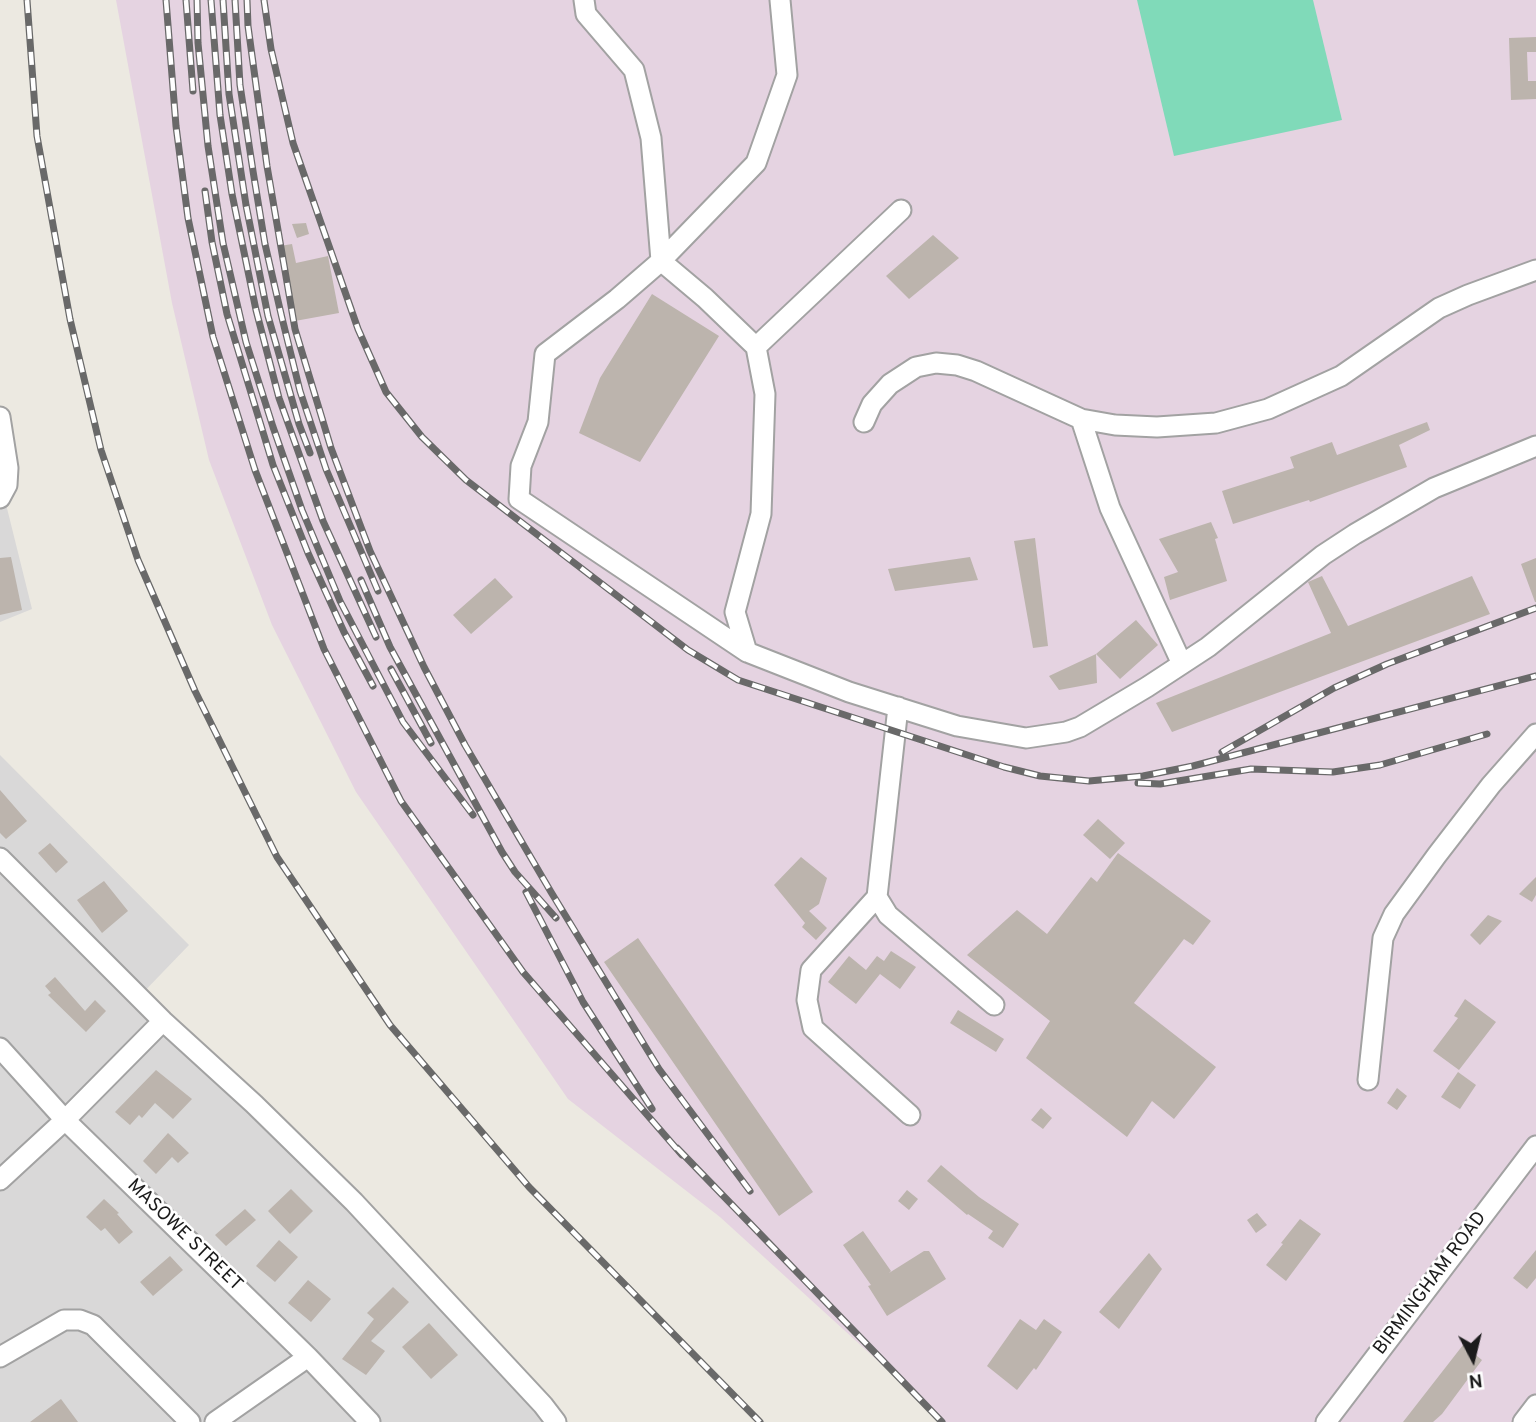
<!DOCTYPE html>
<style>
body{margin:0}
#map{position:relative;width:1536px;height:1422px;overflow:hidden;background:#ece9e1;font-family:Overpass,sans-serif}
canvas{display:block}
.north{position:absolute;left:1438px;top:1324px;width:70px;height:70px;-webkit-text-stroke:5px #fff;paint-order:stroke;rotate:173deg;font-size:19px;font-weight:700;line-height:28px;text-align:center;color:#1b1b1b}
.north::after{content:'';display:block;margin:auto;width:24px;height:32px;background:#1b1b1b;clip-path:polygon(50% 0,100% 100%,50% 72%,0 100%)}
</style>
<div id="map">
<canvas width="1536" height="1422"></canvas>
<div class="north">N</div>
</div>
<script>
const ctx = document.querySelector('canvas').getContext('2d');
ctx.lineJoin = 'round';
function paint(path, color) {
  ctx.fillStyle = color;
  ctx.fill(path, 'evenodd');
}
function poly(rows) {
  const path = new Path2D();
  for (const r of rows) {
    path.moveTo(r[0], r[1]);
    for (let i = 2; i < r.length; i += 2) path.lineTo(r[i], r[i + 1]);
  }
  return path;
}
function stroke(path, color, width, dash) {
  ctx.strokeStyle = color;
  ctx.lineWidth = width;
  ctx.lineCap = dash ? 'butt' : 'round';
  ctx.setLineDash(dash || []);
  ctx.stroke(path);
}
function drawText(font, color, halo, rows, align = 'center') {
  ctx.font = font + ' Overpass,sans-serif';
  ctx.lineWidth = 5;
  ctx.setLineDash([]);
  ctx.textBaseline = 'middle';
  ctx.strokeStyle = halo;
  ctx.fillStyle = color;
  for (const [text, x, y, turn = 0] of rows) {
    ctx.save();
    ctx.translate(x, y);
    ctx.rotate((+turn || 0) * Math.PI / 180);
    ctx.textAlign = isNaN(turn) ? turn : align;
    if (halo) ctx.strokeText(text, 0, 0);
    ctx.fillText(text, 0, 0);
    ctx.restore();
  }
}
paint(poly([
 [0,480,32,609,0,622],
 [0,755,189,945,135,1001,381,1234,548,1422,0,1422]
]), '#d9d8d8');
paint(poly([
 [116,0,1536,0,1536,1422,945,1422,720,1217,568,1099,356,792,272,625,209,460,172,303]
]), '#e5d3e1');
paint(poly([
 [1137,0,1313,0,1342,120,1174,156]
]), '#80dab9');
paint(poly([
 [1536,37,1536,52,1527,52,1528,81,1536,81,1536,99,1511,100,1509,38],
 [306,223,309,234,297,238,292,224],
 [933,235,959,258,909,299,886,276],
 [292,244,296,263,328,256,339,313,295,321,280,246],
 [652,294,719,336,640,462,579,433,600,378],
 [1427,422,1430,430,1399,445,1407,467,1310,502,1309,500,1233,524,1222,491,1294,468,1290,457,1332,442,1337,455],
 [1211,522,1218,538,1215,539,1227,581,1170,600,1164,577,1178,572,1159,539],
 [1035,538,1048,646,1033,648,1014,541],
 [11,557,22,610,0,615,0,558],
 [970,557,978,580,895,591,888,569],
 [1536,558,1536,602,1535,602,1521,564],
 [1322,576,1348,626,1472,576,1490,614,1172,732,1156,703,1331,633,1308,582],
 [495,578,513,597,471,634,453,615],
 [1136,620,1158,645,1120,679,1096,654],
 [1096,654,1097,683,1059,690,1049,676],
 [0,790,27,821,6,839,0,833],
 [1098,819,1125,843,1110,859,1083,835],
 [50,843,68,862,56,873,38,853],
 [1118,853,1211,921,1193,945,1184,939,1134,1003,1216,1067,1174,1119,1152,1101,1127,1137,1026,1058,1050,1021,967,955,1017,910,1047,934,1091,877,1097,882],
 [801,857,827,878,819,904,809,911,827,928,816,940,802,927,805,923,774,885],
 [1536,877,1536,895,1532,902,1519,894],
 [104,881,128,911,102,933,77,900],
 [1488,915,1502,921,1480,945,1470,935],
 [638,938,813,1192,779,1216,604,962],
 [891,951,916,967,900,989,880,974,856,1004,828,982,849,956,866,970,877,956,884,961],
 [55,977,85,1011,95,1000,106,1011,86,1032,48,995,51,993,45,986],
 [1465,999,1496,1022,1459,1070,1433,1051,1458,1018,1454,1016],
 [958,1010,1004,1039,996,1052,950,1023],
 [156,1070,192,1099,173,1119,155,1103,142,1118,139,1115,130,1125,115,1112],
 [1458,1072,1476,1085,1460,1109,1441,1097],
 [1397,1088,1407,1096,1397,1110,1387,1103],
 [1041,1108,1052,1118,1043,1129,1031,1120],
 [168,1133,189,1153,178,1163,172,1157,156,1174,143,1161],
 [941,1165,979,1197,1019,1224,1003,1248,988,1238,993,1231,968,1214,967,1215,927,1181],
 [291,1189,313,1211,290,1234,268,1211],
 [907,1190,918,1199,909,1210,898,1201],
 [104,1199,119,1213,117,1214,133,1232,119,1244,105,1228,101,1231,86,1217],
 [245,1209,256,1220,226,1246,215,1235],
 [1257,1213,1267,1225,1256,1233,1247,1220],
 [1300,1219,1321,1234,1286,1281,1266,1265,1283,1244,1281,1243],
 [863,1231,891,1271,889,1273,924,1251,929,1251,946,1279,887,1316,868,1286,871,1285,843,1245],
 [279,1240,298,1257,275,1282,256,1266],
 [1536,1250,1536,1278,1527,1289,1513,1278],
 [1149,1253,1162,1269,1119,1329,1099,1312],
 [170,1256,183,1270,153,1296,140,1282],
 [308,1280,331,1299,311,1322,288,1303],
 [393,1287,409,1302,371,1341,385,1351,366,1375,342,1359,374,1319,367,1313],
 [1020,1319,1036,1330,1044,1319,1062,1332,1036,1370,1034,1368,1017,1390,987,1366],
 [429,1323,458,1355,431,1379,402,1347],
 [1463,1345,1482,1360,1442,1414,1433,1422,1403,1422],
 [61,1399,78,1422,30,1422]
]), '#bcb4ad');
const minor = poly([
 [584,0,586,14,634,70,651,138,661,261,705,298,756,347,765,394,761,514,735,612,747,652,849,692,957,726,1026,738,1066,732,1080,727,1147,687,1208,647,1323,555,1355,534,1434,488,1536,446],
 [756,347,901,210],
 [0,417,8,468,7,485,0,498],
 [1081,419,1110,508,1182,664],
 [864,422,872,404,890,384,916,367,936,363,957,365,976,371,1081,419,1115,425,1157,427,1216,423,1268,409,1341,376,1439,308,1468,295,1536,270],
 [747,652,519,499,521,466,538,422,545,354,617,299,661,261,756,163,787,75,780,0],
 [898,707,877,897,888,915,994,1005],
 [0,858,163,1021,254,1104,354,1202,543,1405,556,1422],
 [877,897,811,970,807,1000,813,1028,910,1115],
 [0,1048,65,1120,308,1357,370,1422],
 [1368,1080,1383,938,1394,914,1437,855,1491,785,1536,734],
 [0,1180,65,1120,163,1021],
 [0,1357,64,1320,80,1320,93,1325,190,1422],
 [215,1422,308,1357],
 [1326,1422,1536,1146],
 [1523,1422,1536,1405]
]);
stroke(minor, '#a2a2a2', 23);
stroke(minor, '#fff', 19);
const rail = poly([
 [27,0,37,136,70,319,101,450,138,560,195,691,277,857,390,1025,529,1187,760,1422],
 [166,0,176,126,188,218,213,337,255,470,324,649,401,801,523,972,682,1155],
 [186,0,193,91],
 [197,0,198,43,208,146,223,243,246,342,273,427,302,510,340,601,403,722,473,815],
 [211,0,220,115,232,194,256,310,279,398,323,521,376,637],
 [223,0,229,94,246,205,268,316,299,424,310,453],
 [235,0,240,85,253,171,265,244,282,318,300,391,326,469,378,591],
 [247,0,248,26,267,166,295,329,331,448,370,551,424,667,465,745,551,892,659,1069,750,1191],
 [264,0,271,49,293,143,358,329,386,392,422,437,466,480,688,650,738,680,1004,767,1040,776,1089,781,1143,776,1193,766,1536,676],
 [205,191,212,242,227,314,273,465,308,553,344,632,373,686],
 [361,580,390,647,502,852,515,872,556,918],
 [391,669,431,743],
 [1222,752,1334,688,1387,664,1536,608],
 [1138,783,1160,784,1251,769,1333,772,1380,765,1487,734],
 [526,892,583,1002,652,1109],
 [677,1148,942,1422]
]);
stroke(rail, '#696969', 7);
stroke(rail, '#fff', 4.5, [13]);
drawText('19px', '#1b1b1b', '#fff', [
 ["MASOWE STREET",184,1236,44],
 ["BIRMINGHAM ROAD",1431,1284,-53]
]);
</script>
